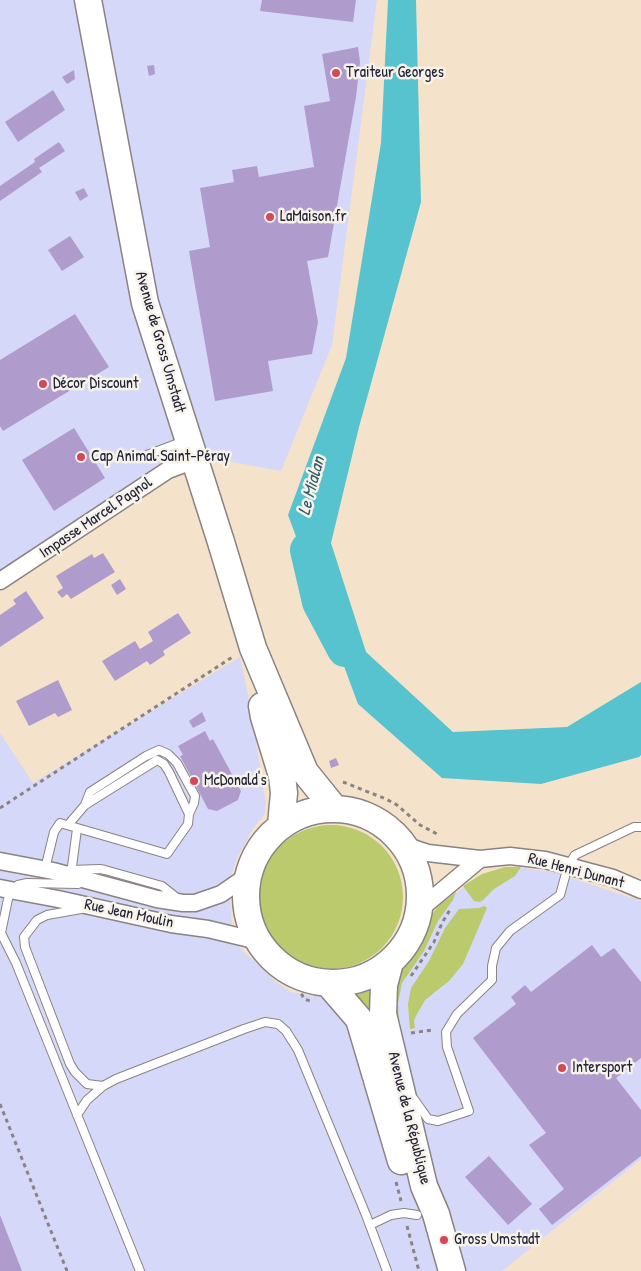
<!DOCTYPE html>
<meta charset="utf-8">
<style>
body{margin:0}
canvas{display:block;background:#f4e3ca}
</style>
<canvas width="641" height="1271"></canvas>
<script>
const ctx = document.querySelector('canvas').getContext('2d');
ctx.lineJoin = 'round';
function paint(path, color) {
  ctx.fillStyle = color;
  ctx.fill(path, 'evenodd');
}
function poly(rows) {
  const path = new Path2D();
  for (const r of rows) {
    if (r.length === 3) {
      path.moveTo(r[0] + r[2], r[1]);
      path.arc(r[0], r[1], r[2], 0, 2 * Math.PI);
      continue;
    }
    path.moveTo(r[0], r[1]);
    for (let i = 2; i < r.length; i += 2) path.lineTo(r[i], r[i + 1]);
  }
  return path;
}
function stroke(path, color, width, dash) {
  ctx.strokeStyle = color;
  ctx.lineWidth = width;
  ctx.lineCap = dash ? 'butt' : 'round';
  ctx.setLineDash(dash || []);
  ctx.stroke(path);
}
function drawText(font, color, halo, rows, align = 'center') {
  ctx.font = font + ' "Patrick Hand",sans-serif';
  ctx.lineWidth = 5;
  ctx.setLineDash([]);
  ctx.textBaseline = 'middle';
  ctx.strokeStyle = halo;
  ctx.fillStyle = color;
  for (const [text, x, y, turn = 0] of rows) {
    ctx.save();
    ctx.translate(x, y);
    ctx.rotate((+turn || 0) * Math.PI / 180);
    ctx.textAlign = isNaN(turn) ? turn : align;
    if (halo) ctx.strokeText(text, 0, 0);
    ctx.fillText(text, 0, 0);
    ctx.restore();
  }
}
paint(poly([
 [0,0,377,0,332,345,281,471,178,452,0,573],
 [240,657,251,709,266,805,264,816,254,827,236,860,231,877,230,900,232,924,240,948,276,982,291,992,326,998,361,995,397,977,411,960,448,899,472,881,503,869,525,868,556,873,641,901,641,1159,502,1271,0,1271,0,733,33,783]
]), '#d5d8f9');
paint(poly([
 [331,897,72],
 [505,867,521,867,515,876,494,889,483,900,480,902,474,901,463,886,482,874],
 [456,892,453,900,438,921,424,951,402,983,398,1003,399,1024,394,1009,399,973,421,942,433,913,439,905],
 [484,906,487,908,463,964,449,981,425,1000,417,1014,414,1020,415,1028,410,1029,408,1004,411,988,429,961,445,928,459,909,479,908],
 [371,989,370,1000,373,1019,351,995]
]), '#bbca6d');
paint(poly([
 [388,0,416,0,421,202,359,427,331,543,366,652,453,732,567,727,641,682,641,755,639,757,541,784,442,778,358,704,288,515,346,358,381,143]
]), '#56c3ce');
stroke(poly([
 [308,550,320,602,345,649]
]), '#56c3ce', 36);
paint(poly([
 [262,0,356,0,353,22,260,11],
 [358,47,360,62,356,97,328,257,307,261,318,322,312,354,268,361,273,391,215,401,189,251,210,247,200,188,234,182,232,170,257,166,259,177,314,167,304,106,330,101,322,54],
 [154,65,155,74,149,76,147,66],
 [74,70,75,79,67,84,62,77],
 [53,90,65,110,18,142,5,122],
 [59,142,65,151,39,168,42,172,0,201,0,186,35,162,34,159],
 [84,188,88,196,80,201,75,192],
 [70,236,84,257,62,271,48,250],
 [75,314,109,367,3,431,0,426,0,360],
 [74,428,105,478,54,511,22,460],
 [103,553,115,572,71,599,67,594,62,598,57,592,63,588,56,576,92,554,94,558],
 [120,579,126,589,117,595,111,585],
 [26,591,44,618,0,647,0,615,16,604,13,600],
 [178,613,191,633,163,651,165,655,150,665,147,661,115,681,102,661,135,641,140,649,153,641,148,632],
 [58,680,72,710,58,717,55,713,29,726,16,701],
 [202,712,206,721,193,728,189,721],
 [205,731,210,741,213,739,241,791,238,800,217,811,208,809,180,756,183,755,178,746],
 [336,758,339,765,331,768,329,761],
 [592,945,601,957,614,948,641,982,641,1058,616,1078,641,1110,641,1156,552,1225,539,1209,564,1189,529,1145,546,1133,473,1038,516,1004,511,997,525,985,531,992],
 [489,1156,532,1204,508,1225,465,1177],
 [0,1215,22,1271,0,1271]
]), '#af9ccd');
const lane = poly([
 [147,455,184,441],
 [85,805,90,792,146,756,159,750,168,754,177,763,195,796,194,803,189,814],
 [45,869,54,832,60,823,167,854,188,824,189,814,169,772,164,764,157,760,85,805,68,825],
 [70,870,100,869,105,870,162,886,177,898],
 [71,874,77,829],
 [78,884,27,883,18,885,12,890,8,899,1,933,16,963,140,1271],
 [81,909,47,915,37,920,24,937,25,947,70,1064,75,1072,87,1084,103,1086],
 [414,1099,428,1119,438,1121,469,1111,447,1047,446,1032,457,1014,492,980,492,966,496,948,510,931,560,895,568,866,575,855,634,827,641,827],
 [77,1115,87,1100,94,1094,103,1086,116,1079,244,1029,265,1022,278,1024,286,1031,298,1050,366,1215,387,1271],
 [370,1225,391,1215,404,1213,417,1215]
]);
const street = poly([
 [0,581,168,470,195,460],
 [404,845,428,853,480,859,510,856,545,860,613,878,641,890],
 [0,861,53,871,157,899,183,903,195,903,221,894,247,876],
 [0,888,58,899,171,924,208,929,258,941],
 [419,910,480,859]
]);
const primary = poly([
 [88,0,145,303,221,542,253,648,305,772,334,808],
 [262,706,264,717,282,776,284,793,281,825],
 [333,896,87],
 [390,962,384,985,383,1014,424,1186,436,1214,452,1271],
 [328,983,359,1019,401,1161]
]);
stroke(lane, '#8b8282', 10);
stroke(street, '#8b8282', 19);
stroke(primary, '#8b8282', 29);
stroke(poly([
 [343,782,386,799,397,805,420,825,439,835],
 [0,808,234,656],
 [291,972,304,999,313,1002],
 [411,976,434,942,442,923,451,908],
 [411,1033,432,1030],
 [0,1104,67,1271],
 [396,1182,401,1201],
 [407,1226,419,1271]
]), '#8b8282', 3, [4, 4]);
stroke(lane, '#fff', 8);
stroke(street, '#fff', 16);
stroke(primary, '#fff', 26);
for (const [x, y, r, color] of [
 [336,73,5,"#d1495b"],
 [270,217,5,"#d1495b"],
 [43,384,5,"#d1495b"],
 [81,457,5,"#d1495b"],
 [194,781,5,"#d1495b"],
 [562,1068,5,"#d1495b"],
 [444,1240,5,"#d1495b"]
]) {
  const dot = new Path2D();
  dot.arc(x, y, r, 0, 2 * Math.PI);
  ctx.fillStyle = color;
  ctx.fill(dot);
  stroke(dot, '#f7f3e8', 2);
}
drawText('16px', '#22223b', '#f7f3e8', [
 ["Traiteur Georges",346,73],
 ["LaMaison.fr",280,217],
 ["Décor Discount",53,384],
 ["Cap Animal Saint-Péray",91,457],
 ["McDonald's",204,781],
 ["Intersport",572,1068],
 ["Gross Umstadt",454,1240]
], 'left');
drawText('16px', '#22223b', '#f7f3e8', [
 ["Avenue de Gross Umstadt",160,342,74],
 ["Impasse Marcel Pagnol",96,518,-34],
 ["Rue Henri Dunant",576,871,15],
 ["Rue Jean Moulin",129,914,12],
 ["Avenue de la République",409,1118,76]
]);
drawText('italic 18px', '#345a6e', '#f7f3e8', [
 ["Le Mialan",312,486,-75]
]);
</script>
